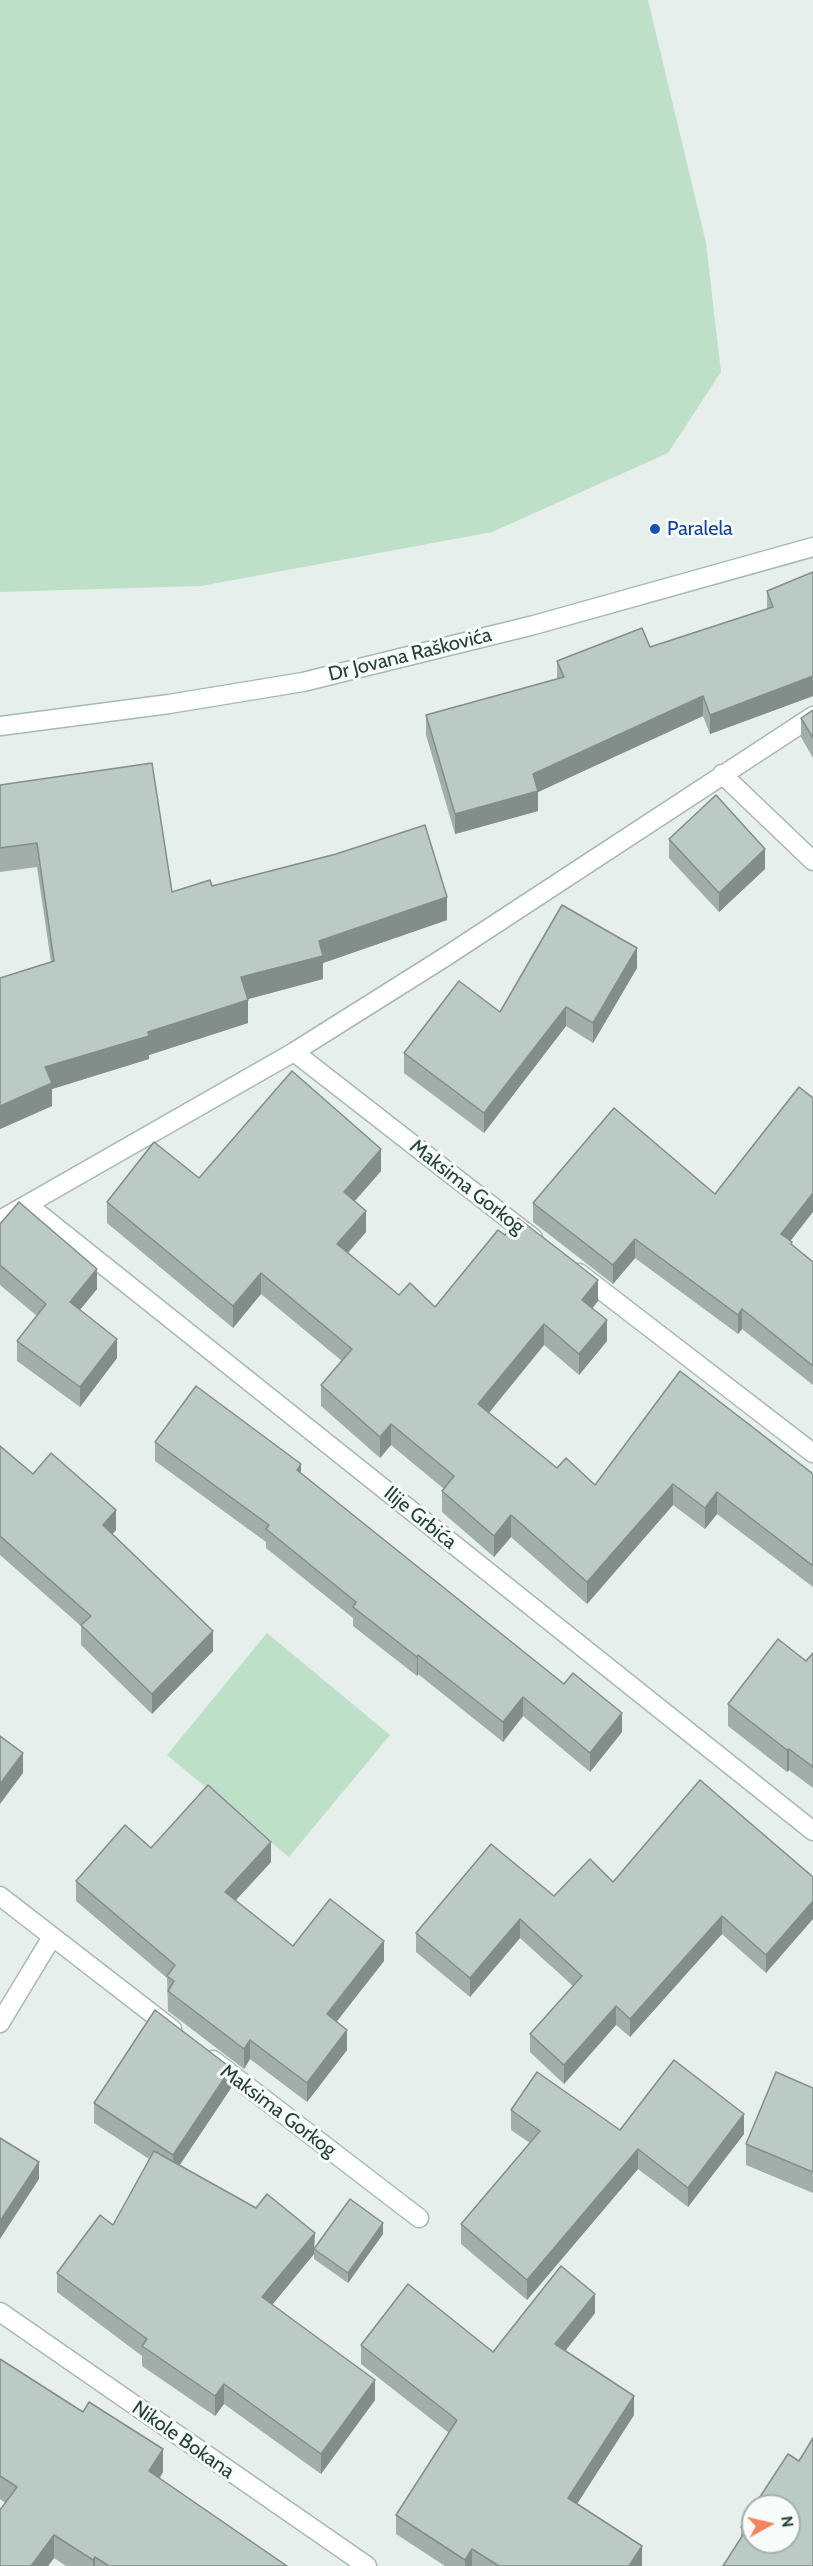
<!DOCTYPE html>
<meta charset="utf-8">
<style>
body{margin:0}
#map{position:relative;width:813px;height:2566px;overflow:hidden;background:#e6efeb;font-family:Cabin,sans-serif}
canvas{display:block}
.north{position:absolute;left:741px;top:2494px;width:60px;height:60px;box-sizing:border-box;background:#f7fbf9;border:2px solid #a3b1ad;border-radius:50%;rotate:82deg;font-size:16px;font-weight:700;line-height:24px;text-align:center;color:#24423a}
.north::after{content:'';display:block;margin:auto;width:21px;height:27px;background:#f4845f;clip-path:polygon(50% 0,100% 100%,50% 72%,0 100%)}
</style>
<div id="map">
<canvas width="813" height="2566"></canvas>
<div class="north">N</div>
</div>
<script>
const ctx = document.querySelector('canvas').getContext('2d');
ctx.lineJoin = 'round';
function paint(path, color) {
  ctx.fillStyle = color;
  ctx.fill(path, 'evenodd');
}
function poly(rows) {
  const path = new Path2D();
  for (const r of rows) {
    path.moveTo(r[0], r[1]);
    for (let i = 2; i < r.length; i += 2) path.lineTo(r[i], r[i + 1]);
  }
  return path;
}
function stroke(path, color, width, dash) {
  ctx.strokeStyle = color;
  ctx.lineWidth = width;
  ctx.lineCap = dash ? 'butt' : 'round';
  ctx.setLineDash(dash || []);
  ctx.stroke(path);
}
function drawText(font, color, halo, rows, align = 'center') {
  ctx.font = font + ' Cabin,sans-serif';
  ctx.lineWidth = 6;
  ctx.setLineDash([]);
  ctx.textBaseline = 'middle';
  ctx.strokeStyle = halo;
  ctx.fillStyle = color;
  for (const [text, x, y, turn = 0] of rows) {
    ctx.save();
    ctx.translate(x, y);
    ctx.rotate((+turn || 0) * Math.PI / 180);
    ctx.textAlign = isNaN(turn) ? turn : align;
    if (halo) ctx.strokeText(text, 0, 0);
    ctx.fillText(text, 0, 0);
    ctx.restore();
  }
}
paint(poly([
 [0,0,648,0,706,243,721,372,668,453,492,532,201,586,0,592],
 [267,1633,390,1735,289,1857,167,1755]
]), '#bfe0c8');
const street = poly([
 [722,774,813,861],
 [294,1052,533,1238],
 [28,1205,813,1831],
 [0,1220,294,1052,445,957,813,716],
 [579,1273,813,1453],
 [0,1896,172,2029],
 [0,2023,52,1937],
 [213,2060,419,2218],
 [0,2312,367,2566]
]);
const secondary = poly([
 [0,726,169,704,303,682,534,625,813,547]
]);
stroke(street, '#a8b8b2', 21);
stroke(secondary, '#a4bbb3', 21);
stroke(street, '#fff', 18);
stroke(secondary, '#fff', 18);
paint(poly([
 [813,572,813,696,710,734,703,716,538,792,538,811,455,834,426,735,426,715,557,679,557,661,650,647,767,609,767,591],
 [813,710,813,758,801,737,801,718],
 [0,785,172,892,212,886,447,920,323,963,323,979,248,999,248,1023,149,1055,149,1059,52,1089,52,1106,0,1129,0,978,51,962,37,867,0,872],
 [669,839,765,869,719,912,669,858],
 [637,968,593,1043,566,1026,484,1133,404,1073,404,1053,500,1012],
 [381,1171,355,1201,366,1232,348,1253,399,1295,435,1307,598,1301,592,1309,607,1341,579,1375,544,1345,489,1413,557,1468,595,1485,813,1474,813,1587,717,1514,705,1529,673,1505,587,1604,511,1537,494,1557,442,1512,442,1491,444,1489,391,1445,380,1458,321,1406,321,1385,342,1361,261,1294,233,1328,107,1223,107,1202,199,1178],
 [715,1194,790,1241,792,1245,813,1262,813,1385,742,1329,738,1334,635,1258,613,1284,533,1222,533,1203],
 [0,1224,97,1289,80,1310,117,1358,80,1407,17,1361,17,1341,37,1316,0,1285],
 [155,1442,301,1474,622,1732,590,1772,523,1716,503,1742,418,1674,417,1676,353,1626,353,1618,266,1548,266,1542,155,1461],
 [0,1446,33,1474,116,1530,112,1534,213,1651,152,1714,81,1645,81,1626,0,1555],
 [813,1653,813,1788,789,1770,787,1772,728,1726,728,1704,806,1661],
 [151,1848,271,1862,235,1901,293,1946,384,1961,336,2022,347,2050,307,2102,250,2059,244,2069,168,2011,167,1978,76,1901,76,1881],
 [813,1877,766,1973,722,1934,630,2037,616,2025,564,2084,530,2052,530,2034,573,1986,520,1938,470,1997,416,1952,416,1933,554,1896,613,1882],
 [231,2088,179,2166,315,2248,383,2234,348,2283,314,2259,314,2254,272,2305,375,2400,321,2474,224,2404,215,2416,142,2366,142,2356,57,2292,57,2273,113,2225,149,2159,94,2123,94,2103],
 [813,2088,813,2193,746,2165,746,2144],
 [511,2110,620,2130,744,2134,688,2207,638,2169,527,2300,461,2244,461,2224,530,2143,511,2130],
 [595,2313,565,2351,634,2415,577,2504,642,2566,445,2566,396,2534,396,2515,449,2433,361,2364,361,2345,493,2352],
 [0,2359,163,2472,160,2478,287,2566,66,2566,54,2558,48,2566,0,2566,5,2503,0,2499],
 [799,2461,813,2566,741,2537,741,2527]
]), '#a1aea9');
paint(poly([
 [813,676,813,696,710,734,710,715],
 [703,696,703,716,538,792,538,811,455,834,455,814,533,774],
 [765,849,765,869,719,912,719,893],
 [447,897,447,920,323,963,323,979,241,1001,241,977,319,941],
 [637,948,637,968,593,1043,593,1023],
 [248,1000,248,1023,149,1055,149,1059,52,1089,52,1106,0,1129,0,1106,45,1067,148,1032],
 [566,1007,566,1026,484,1133,484,1113],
 [381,1149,381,1171,344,1213,344,1192],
 [813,1193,813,1212,781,1253,781,1234],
 [366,1211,366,1232,337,1265,337,1244],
 [635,1239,635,1258,613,1284,613,1265],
 [97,1269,97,1289,70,1322,70,1302],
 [261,1273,261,1294,233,1328,233,1306],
 [598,1280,598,1301,582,1321,582,1300],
 [742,1309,742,1329,738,1334,738,1315],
 [607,1320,607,1341,579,1375,579,1354],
 [544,1324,544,1345,478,1426,478,1404],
 [117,1339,117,1358,80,1407,80,1387],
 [391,1424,391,1445,380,1458,380,1437],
 [301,1464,301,1483,297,1470],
 [673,1484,673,1505,587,1604,587,1582],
 [717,1492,717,1514,705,1529,705,1508],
 [116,1510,116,1530,103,1545,103,1525],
 [511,1515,511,1537,494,1557,494,1536],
 [213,1631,213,1651,152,1714,152,1694],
 [418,1655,418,1674,417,1676,417,1657],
 [523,1697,523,1716,503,1742,503,1722],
 [622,1713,622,1732,590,1772,590,1753],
 [789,1749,789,1770,787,1772,787,1750],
 [23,1753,23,1773,0,1804,0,1784],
 [271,1842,271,1862,225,1912,225,1892],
 [813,1901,813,1919,766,1973,766,1955],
 [722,1916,722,1934,630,2037,630,2019],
 [520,1919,520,1938,470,1997,470,1978],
 [384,1941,384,1961,327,2034,327,2014],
 [616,2006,616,2025,564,2084,564,2065],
 [347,2030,347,2050,307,2102,307,2083],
 [250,2040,250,2059,244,2069,244,2049],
 [231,2068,231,2088,173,2175,173,2155],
 [744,2114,744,2134,688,2207,688,2188],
 [638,2149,638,2169,527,2300,527,2280],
 [39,2162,39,2179,0,2239,0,2221],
 [383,2223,383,2234,348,2283,348,2273],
 [315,2233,314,2254,262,2317,262,2297],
 [595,2294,595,2313,555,2364,555,2344],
 [375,2380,375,2400,321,2474,321,2454],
 [224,2384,224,2404,215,2416,215,2396],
 [634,2396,634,2415,568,2518,568,2498],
 [163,2449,163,2472,149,2494,149,2471],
 [54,2535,54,2558,48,2566,31,2566],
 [642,2546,642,2566,629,2566],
 [472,2549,472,2566,465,2566,465,2560],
 [95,2557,95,2566,93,2566,93,2560]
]), '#838d89');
const building = poly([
 [813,572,813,676,710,715,703,696,533,774,538,791,455,814,426,715,564,677,557,661,642,628,650,647,773,607,767,591,813,572],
 [813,710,813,738,801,718,813,710],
 [152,763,172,892,210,880,212,886,336,854,425,825,447,897,319,941,323,956,241,977,248,1000,148,1032,149,1036,45,1067,52,1083,0,1106,0,978,54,961,37,843,0,848,0,785,152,763],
 [716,795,765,849,719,893,669,839,716,795],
 [562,905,637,948,593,1023,566,1007,484,1113,404,1053,459,981,500,1012,562,905],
 [292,1071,381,1149,344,1192,366,1211,337,1244,399,1295,410,1283,435,1307,498,1230,505,1235,518,1218,598,1280,582,1300,607,1320,579,1354,544,1324,478,1404,557,1468,566,1458,595,1485,680,1371,813,1474,813,1566,717,1492,705,1508,673,1484,587,1582,511,1515,494,1536,442,1491,454,1476,391,1424,380,1437,321,1385,352,1349,261,1273,233,1306,107,1202,154,1142,199,1178,292,1071],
 [799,1087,813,1098,813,1193,781,1234,792,1242,791,1244,813,1262,813,1366,742,1309,738,1315,635,1239,613,1265,533,1203,614,1108,715,1194,799,1087],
 [19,1202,97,1269,70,1302,117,1339,80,1387,17,1341,46,1304,0,1265,0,1224,19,1202],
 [196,1386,301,1464,297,1470,564,1684,573,1673,622,1713,590,1753,523,1697,503,1722,418,1655,417,1657,353,1607,356,1602,266,1529,269,1525,155,1442,196,1386],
 [0,1446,33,1474,51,1453,116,1510,103,1525,213,1631,152,1694,81,1625,91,1616,0,1536,0,1446],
 [778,1639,806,1661,813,1653,813,1767,789,1749,787,1750,728,1704,778,1639],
 [0,1736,23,1753,0,1784,0,1736],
 [700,1780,813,1877,813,1901,766,1955,722,1916,630,2019,616,2006,564,2065,530,2034,582,1976,520,1919,470,1978,416,1933,491,1844,554,1896,590,1859,613,1882,700,1780],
 [208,1785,271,1842,225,1892,293,1946,330,1899,384,1941,327,2014,347,2030,307,2083,250,2040,244,2049,168,1991,174,1981,167,1976,175,1965,76,1881,125,1825,151,1848,208,1785],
 [155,2010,231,2068,173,2155,94,2103,155,2010],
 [674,2060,744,2114,688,2188,638,2149,527,2280,461,2224,540,2131,511,2110,537,2072,620,2130,674,2060],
 [776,2072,813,2088,813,2172,746,2144,776,2072],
 [0,2138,39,2162,0,2221,0,2138],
 [154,2151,256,2208,267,2194,315,2233,262,2297,375,2380,321,2454,224,2384,215,2396,142,2346,147,2339,57,2273,100,2215,113,2225,154,2151],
 [350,2199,383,2223,348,2273,314,2249,350,2199],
 [561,2266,595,2294,555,2344,634,2396,568,2498,642,2546,629,2566,499,2566,472,2549,465,2560,396,2515,457,2420,361,2345,408,2284,493,2352,561,2266],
 [0,2359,83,2412,89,2402,163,2449,149,2471,287,2566,109,2566,95,2557,93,2560,54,2535,31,2566,0,2566,0,2510,17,2487,0,2476,0,2359],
 [813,2438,813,2566,723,2566,746,2530,741,2527,753,2508,753,2542,789,2542,789,2506,754,2506,788,2454,799,2461,813,2438]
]);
paint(building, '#bbcac4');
stroke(building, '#838d89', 1.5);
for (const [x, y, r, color] of [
 [655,529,6,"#1a4fb4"]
]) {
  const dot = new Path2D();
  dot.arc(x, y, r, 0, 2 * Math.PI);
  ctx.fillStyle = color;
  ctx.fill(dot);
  stroke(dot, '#f7fbf9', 2);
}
drawText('20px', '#164399', '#f7fbf9', [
 ["Paralela",667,529]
], 'left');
drawText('20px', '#24423a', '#f7fbf9', [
 ["Dr Jovana Raškovića",410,655,-14],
 ["Maksima Gorkog",467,1187,38],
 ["Ilije Grbića",420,1518,39],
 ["Maksima Gorkog",278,2111,37],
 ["Nikole Bokana",183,2440,35]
]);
</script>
